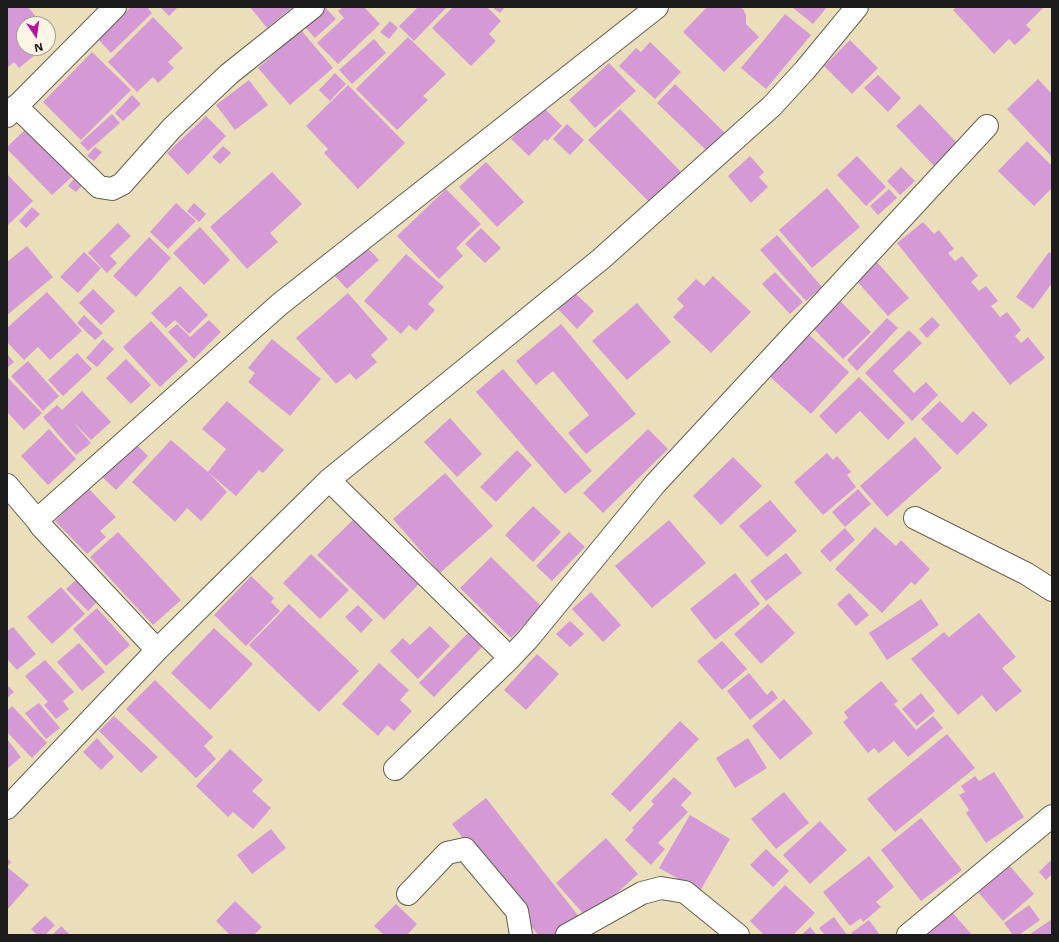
<!DOCTYPE html>
<style>
body{margin:0}
#map{position:relative;width:1059px;height:942px;overflow:hidden;background:#ebdeba;font-family:"Shantell Sans",sans-serif}
canvas{display:block}
.frame{position:absolute;inset:0;border:8px solid #1c1c1c;pointer-events:none}
.north{position:absolute;left:16px;top:16px;width:40px;height:40px;box-sizing:border-box;background:#fcf5e5;border:1px solid #a29e95;border-radius:50%;rotate:167deg;font-size:11px;font-weight:700;line-height:16px;text-align:center;color:#1c1c1c}
.north::after{content:'';display:block;margin:auto;width:14px;height:18px;background:#b5179e;clip-path:polygon(50% 0,100% 100%,50% 72%,0 100%)}
</style>
<div id="map">
<canvas width="1059" height="942"></canvas>
<div class="frame"></div>
<div class="north">N</div>
</div>
<script>
const ctx = document.querySelector('canvas').getContext('2d');
ctx.lineJoin = 'round';
function paint(path, color) {
  ctx.fillStyle = color;
  ctx.fill(path, 'evenodd');
}
function poly(rows) {
  const path = new Path2D();
  for (const r of rows) {
    path.moveTo(r[0], r[1]);
    for (let i = 2; i < r.length; i += 2) path.lineTo(r[i], r[i + 1]);
  }
  return path;
}
function stroke(path, color, width, dash) {
  ctx.strokeStyle = color;
  ctx.lineWidth = width;
  ctx.lineCap = dash ? 'butt' : 'round';
  ctx.setLineDash(dash || []);
  ctx.stroke(path);
}
paint(poly([
 [10,7,28,7,42,24,24,24,24,48,39,48,41,50,19,68,14,62,7,68,7,9],
 [131,7,147,7,152,13,111,53,98,39],
 [160,7,178,7,169,16],
 [250,7,293,7,267,28],
 [321,7,325,7,336,19,315,38,302,24],
 [343,7,364,7,380,24,338,64,317,43,344,18,338,11],
 [418,7,447,7,414,41,399,26],
 [453,7,487,7,501,21,489,34,496,41,471,66,432,28],
 [492,7,505,7,500,13],
 [707,7,739,7,743,9,746,15,746,24,759,37,724,72,683,32],
 [792,7,827,7,813,24],
 [957,7,1044,7,1026,25,1031,30,1015,45,1009,39,994,54,953,10],
 [785,14,811,35,766,89,741,68],
 [153,17,183,48,168,62,174,68,158,83,153,77,137,92,108,62],
 [390,21,398,28,389,39,380,32],
 [301,30,333,68,290,105,258,68],
 [408,37,446,74,423,96,428,100,397,130,356,89],
 [374,39,386,53,352,84,339,70],
 [850,40,878,68,852,94,824,66],
 [650,42,681,72,655,99,619,66,636,48,641,52],
 [92,52,131,90,81,140,43,102],
 [609,63,636,91,595,128,569,100],
 [335,73,346,84,330,101,319,90],
 [878,75,901,98,888,112,864,88],
 [1038,79,1052,94,1052,157,1007,109],
 [249,80,268,105,235,130,216,105],
 [675,84,725,133,707,151,657,103],
 [348,85,405,143,358,189,324,153,328,149,306,126],
 [132,95,141,104,123,121,115,113],
 [920,104,958,144,934,166,896,126],
 [542,106,562,126,547,141,545,139,529,156,511,139],
 [620,109,681,172,649,202,588,140],
 [112,114,120,123,88,151,80,143],
 [206,116,226,136,188,175,167,153],
 [567,124,584,140,570,155,553,139],
 [29,126,75,174,52,195,7,149,7,147],
 [1027,141,1052,166,1052,188,1034,206,998,171],
 [223,146,231,153,220,164,212,157],
 [95,147,102,152,94,161,87,156],
 [750,156,764,172,759,177,768,187,751,203,728,176],
 [857,156,886,187,866,206,837,175],
 [486,162,524,202,497,227,459,187],
 [901,167,915,181,900,195,887,181],
 [272,172,302,204,270,233,278,242,247,269,210,227],
 [7,174,33,201,7,226],
 [77,175,85,182,76,192,68,186],
 [827,188,860,227,812,268,779,230],
 [446,189,481,224,456,248,463,256,439,279,397,236],
 [889,189,897,198,878,215,870,206],
 [176,203,196,221,168,249,150,232],
 [194,203,206,214,199,222,187,211],
 [32,207,40,214,26,228,19,221],
 [923,222,934,234,939,230,954,249,948,253,955,261,962,256,978,276,971,282,979,291,986,286,998,301,991,306,1000,317,1007,312,1021,330,1015,336,1021,343,1028,337,1045,358,1010,385,897,243],
 [118,223,131,236,110,256,117,263,107,273,88,253],
 [200,227,230,260,204,285,173,253],
 [481,228,501,248,485,263,465,244],
 [777,235,822,287,806,301,760,250],
 [149,237,171,258,136,297,113,276],
 [27,246,53,277,7,315,7,262],
 [366,246,379,260,347,289,334,275],
 [84,252,101,268,78,293,60,277],
 [1049,252,1052,254,1052,283,1033,309,1016,297],
 [406,254,444,287,428,304,435,310,416,331,409,325,401,334,364,301],
 [876,261,909,298,888,316,855,279],
 [775,272,803,302,790,314,762,284],
 [713,276,751,312,711,353,673,317,684,306,677,299,696,279,704,286],
 [180,286,208,315,189,334,175,320,166,328,151,313],
 [93,289,115,311,101,325,79,303],
 [47,292,82,331,50,360,38,347,24,360,7,342,7,328],
 [574,292,594,311,577,329,557,308],
 [348,293,388,339,371,355,377,362,356,380,350,373,336,384,296,338],
 [834,295,871,332,843,359,807,322],
 [637,303,671,342,627,380,592,341],
 [84,315,103,333,95,340,77,323],
 [932,317,940,325,927,338,919,329],
 [887,318,898,328,857,371,847,360],
 [209,320,221,332,194,359,168,332,177,324,190,337],
 [151,321,188,361,160,387,123,347],
 [561,324,636,414,586,454,568,433,589,415,553,371,536,385,516,361],
 [909,330,922,343,893,371,914,393,926,382,938,395,912,421,865,373],
 [805,331,849,372,811,414,766,373],
 [103,339,114,349,97,367,86,358],
 [272,339,321,379,290,416,248,382,255,373,248,368],
 [77,353,92,369,63,396,48,380],
 [7,354,14,362,7,368],
 [126,359,151,385,131,404,106,378],
 [28,361,59,396,43,411,11,376],
 [503,369,592,471,565,494,476,392],
 [7,377,42,413,24,430,7,412],
 [859,377,905,423,888,440,860,411,836,434,819,416],
 [82,391,111,422,91,440,73,422,91,443,76,455,43,417,57,405,62,410],
 [227,401,284,450,263,473,259,470,236,496,209,473,227,492,201,521,187,508,175,522,132,482,171,440,208,472,226,449,202,429],
 [940,401,962,423,973,411,988,425,957,455,921,419],
 [450,418,482,454,457,477,424,442],
 [49,429,76,459,48,485,21,456],
 [648,429,668,449,603,513,583,493],
 [915,437,942,468,887,517,860,486],
 [134,442,148,456,116,490,101,476],
 [517,450,532,465,496,502,480,487],
 [827,453,833,460,837,456,851,472,847,475,856,487,823,515,794,482],
 [733,457,762,486,721,525,693,496],
 [445,473,493,526,440,573,393,519],
 [89,489,116,517,100,531,106,537,87,554,55,521],
 [858,489,871,504,845,527,832,512],
 [770,500,797,531,767,557,739,526],
 [533,506,561,532,533,562,505,535],
 [354,519,419,584,384,620,317,555],
 [669,520,706,563,652,608,615,566],
 [875,527,896,546,901,540,930,569,915,585,911,582,882,613,835,569],
 [845,528,855,540,830,562,820,551],
 [118,532,181,600,153,625,90,557],
 [569,532,585,547,552,581,536,566],
 [786,553,802,573,766,601,750,581],
 [311,554,349,590,320,619,283,583],
 [491,557,542,607,511,638,460,588],
 [735,573,760,604,715,640,690,609],
 [251,576,274,598,271,602,280,611,246,646,214,615],
 [79,577,101,598,88,611,66,589],
 [61,587,85,614,52,644,27,617],
 [591,592,621,625,603,642,572,609],
 [849,593,869,615,856,626,837,604],
 [921,599,939,625,887,660,869,633],
 [289,604,359,671,319,712,249,645],
 [768,604,795,633,761,664,734,634],
 [358,605,373,620,361,633,345,617],
 [97,608,130,645,106,666,73,629],
 [979,613,1016,657,1002,668,1022,691,996,712,982,695,958,715,911,659,944,632,949,637],
 [570,621,584,634,570,647,556,634],
 [430,626,450,646,418,679,390,651,403,638,410,645],
 [13,627,36,654,17,670,7,659,7,631],
 [214,628,253,664,210,710,171,673],
 [469,632,483,646,434,697,419,683],
 [722,641,747,669,722,690,697,661],
 [79,643,105,672,82,691,57,662],
 [537,654,559,674,526,710,504,690],
 [45,660,74,692,63,701,69,709,56,719,44,705,48,702,25,676],
 [379,663,409,690,400,700,412,711,394,731,387,725,378,736,342,704],
 [749,673,767,695,772,690,778,698,750,720,727,691],
 [155,680,213,737,204,746,216,759,196,778,126,709],
 [881,681,898,701,894,704,916,730,933,716,943,728,908,757,894,741,879,753,874,748,868,753,843,722,848,718,844,712],
 [7,685,14,692,7,698],
 [921,693,935,711,917,726,902,709],
 [784,699,813,733,780,760,752,726],
 [39,703,60,728,46,739,25,713],
 [12,706,47,743,32,758,7,732,7,711],
 [114,716,158,757,141,773,99,731],
 [680,721,699,739,630,812,611,794],
 [947,734,975,768,895,832,867,799],
 [97,738,114,757,101,770,83,752],
 [748,738,767,768,735,788,716,758],
 [7,739,21,757,7,769],
 [230,749,263,780,252,791,271,808,253,829,233,812,228,817,196,786],
 [994,772,1024,817,986,843,966,813,969,810,959,795,965,792,961,786,975,776,979,781],
 [674,777,692,793,681,805,688,812,658,843,665,849,651,865,625,840,634,830,632,828,654,804,651,801],
 [784,792,809,823,776,849,751,819],
 [486,798,580,918,558,935,538,935,452,824],
 [690,815,730,839,700,891,659,868],
 [921,818,962,870,921,901,881,850],
 [820,821,847,850,810,884,783,855],
 [271,829,286,848,252,874,237,855],
 [606,838,638,874,588,919,556,883],
 [766,849,789,871,773,887,750,865],
 [869,856,894,887,876,902,881,907,863,922,861,918,850,926,823,892],
 [7,858,11,862,7,867,29,885,7,910],
 [1050,861,1052,862,1052,874,1046,880,1039,872],
 [1009,865,1034,894,1003,921,978,892],
 [785,885,815,913,793,935,764,935,750,921],
 [235,901,262,927,254,935,230,935,216,921],
 [396,904,417,924,407,935,384,935,374,926],
 [1029,905,1040,920,1019,935,1013,935,1004,923],
 [952,912,972,935,927,935,926,934],
 [45,916,55,925,45,935,37,935,31,929],
 [834,917,847,935,825,935,819,928],
 [1052,919,1052,935,1029,935],
 [869,920,880,935,853,935,851,933],
 [61,926,70,935,52,935],
 [810,927,817,935,801,935]
]), '#d59ad6');
const minor = poly([
 [16,106,99,187,112,189,122,184,172,128,229,74,313,7],
 [7,116,115,7],
 [329,480,510,658,528,639,655,484,987,126],
 [7,485,37,520],
 [915,518,1027,574,1052,590],
 [157,650,41,526,37,520,280,304,657,7],
 [395,769,510,658],
 [7,808,157,650,329,480,601,259,772,106,805,70,857,7],
 [408,894,447,853,465,849,517,911,521,935],
 [567,935,642,893,661,888,685,892,738,935],
 [908,935,1052,816]
]);
stroke(minor, '#646053', 24);
stroke(minor, '#fff', 22);
</script>
